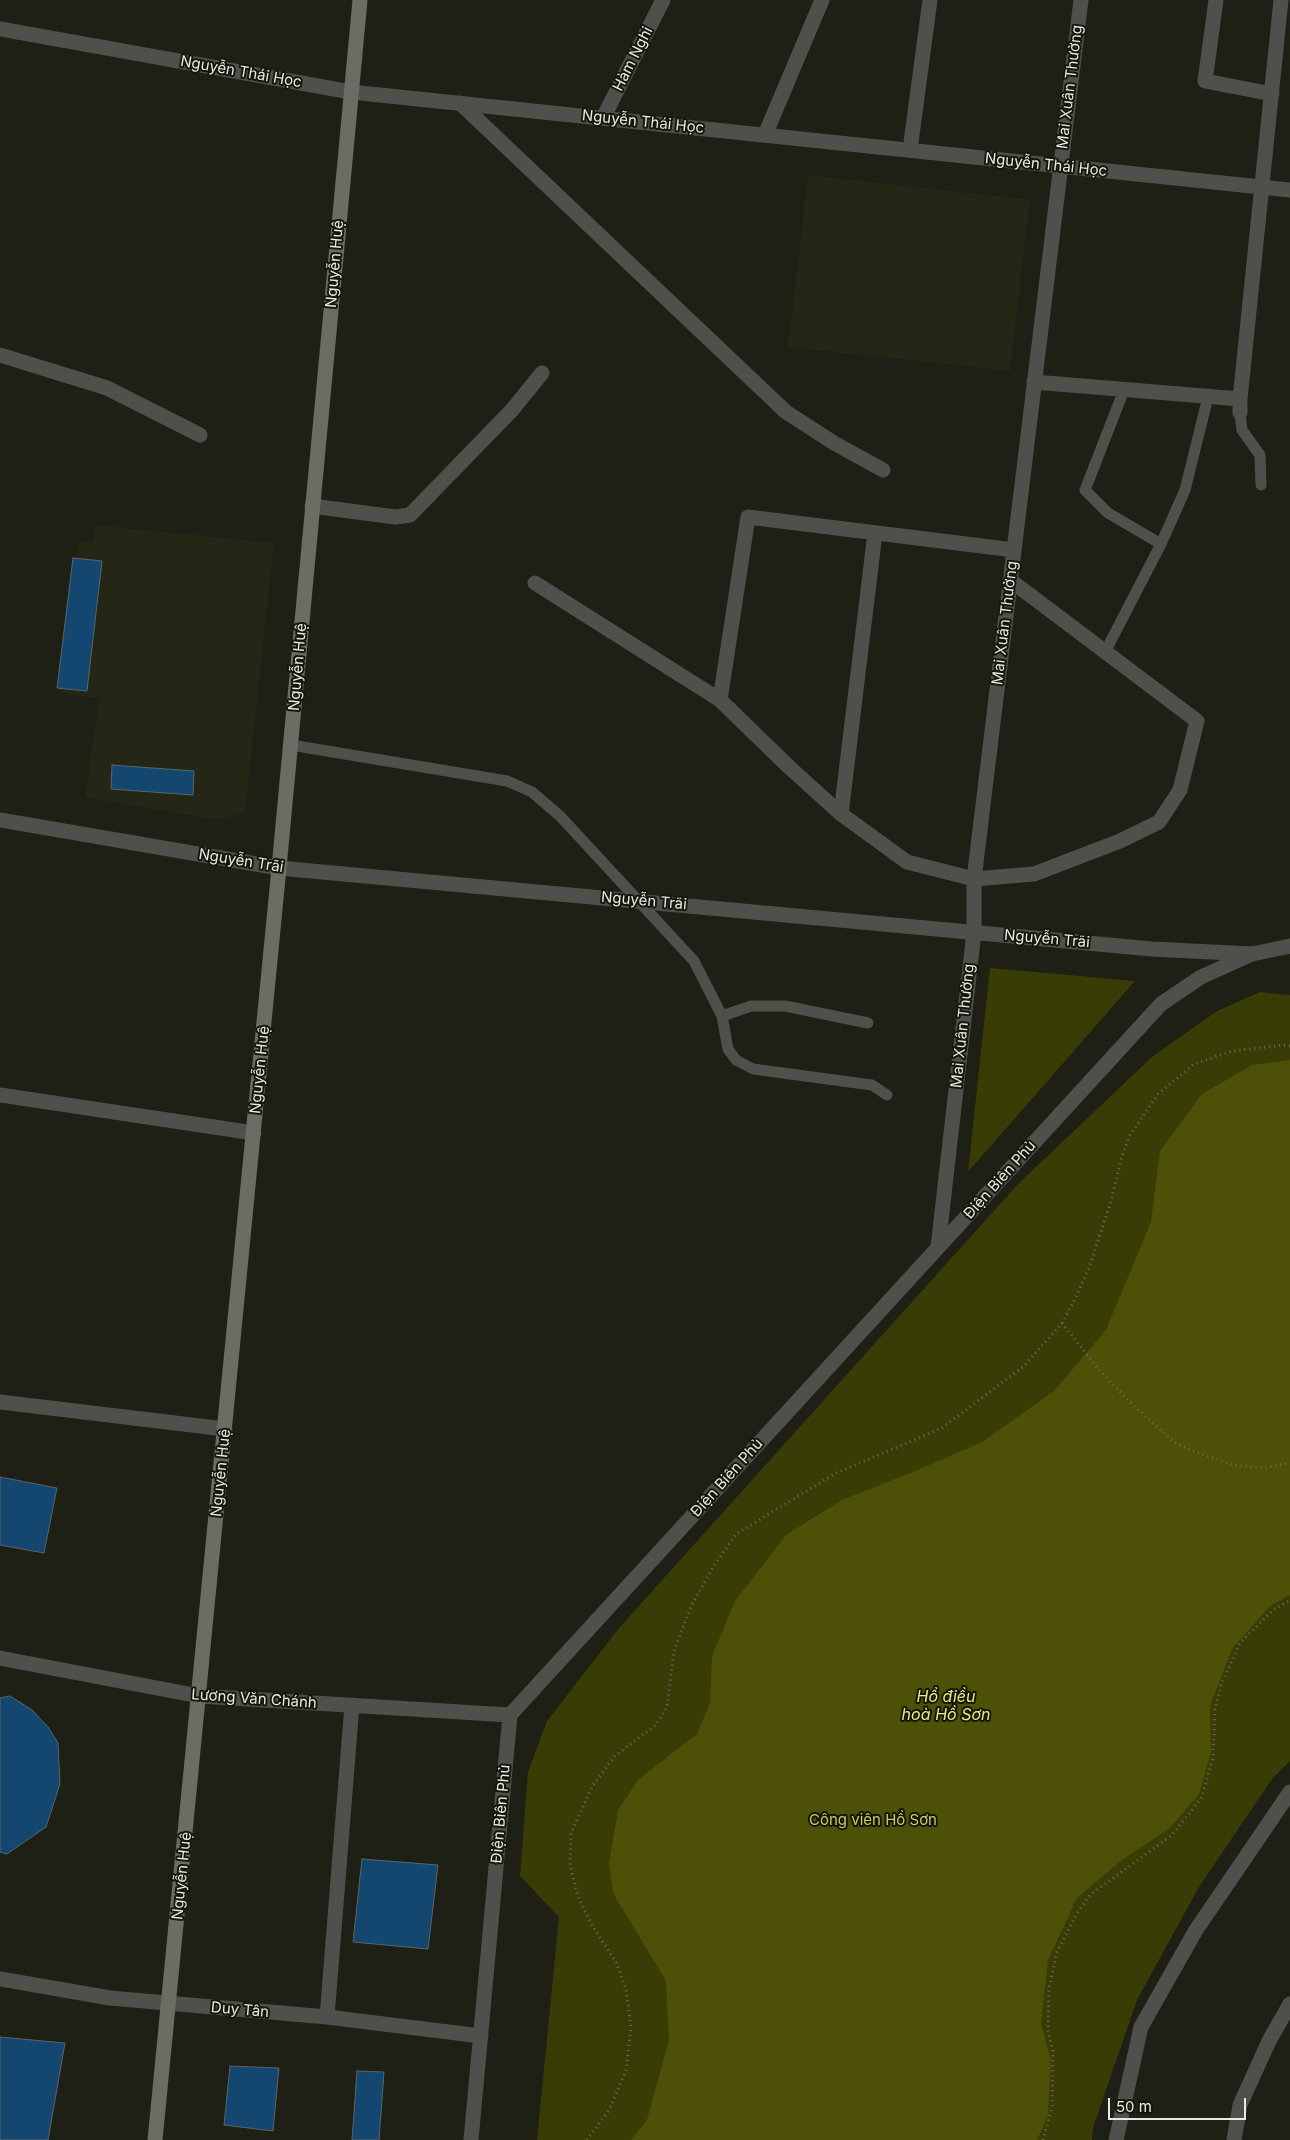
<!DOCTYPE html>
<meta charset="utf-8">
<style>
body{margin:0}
#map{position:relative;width:1290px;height:2140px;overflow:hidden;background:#1e1f15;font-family:Inter,sans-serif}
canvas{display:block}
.scale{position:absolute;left:1108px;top:2098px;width:138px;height:22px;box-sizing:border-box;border:2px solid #e8e9e2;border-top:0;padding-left:6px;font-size:15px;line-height:18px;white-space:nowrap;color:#e8e9e2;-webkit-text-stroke:4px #15160c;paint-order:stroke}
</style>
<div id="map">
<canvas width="1290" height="2140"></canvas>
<div class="scale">50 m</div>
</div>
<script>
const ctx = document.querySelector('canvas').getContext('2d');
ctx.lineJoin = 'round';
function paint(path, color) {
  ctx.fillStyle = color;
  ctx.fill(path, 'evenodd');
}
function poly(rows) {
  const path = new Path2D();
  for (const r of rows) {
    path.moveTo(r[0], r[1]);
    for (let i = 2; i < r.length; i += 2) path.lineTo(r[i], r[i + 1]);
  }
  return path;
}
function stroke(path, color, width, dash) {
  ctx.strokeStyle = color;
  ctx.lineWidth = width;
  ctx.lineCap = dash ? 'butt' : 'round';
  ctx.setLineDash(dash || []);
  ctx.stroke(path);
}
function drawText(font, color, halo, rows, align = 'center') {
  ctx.font = font + ' Inter,sans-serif';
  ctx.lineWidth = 4;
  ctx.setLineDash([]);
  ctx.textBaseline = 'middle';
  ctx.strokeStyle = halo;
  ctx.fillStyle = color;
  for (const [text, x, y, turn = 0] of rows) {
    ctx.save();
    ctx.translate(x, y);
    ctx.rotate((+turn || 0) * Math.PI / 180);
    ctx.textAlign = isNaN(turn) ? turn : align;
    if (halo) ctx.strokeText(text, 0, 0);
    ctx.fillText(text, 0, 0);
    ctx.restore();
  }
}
paint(poly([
 [808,175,1030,200,1010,371,788,347],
 [95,525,274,543,245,813,216,820,85,797,99,698,60,693,78,543,93,542]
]), '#252716');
paint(poly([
 [990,968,1135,981,968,1172],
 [1260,992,1290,995,1290,1761,1272,1779,1199,1887,1137,2000,1093,2128,1092,2140,537,2140,559,1917,520,1876,528,1772,547,1721,619,1628,1018,1184,1153,1056,1217,1011]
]), '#3a3c05');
paint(poly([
 [1290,1060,1290,1595,1270,1606,1232,1649,1210,1706,1211,1752,1199,1794,1169,1829,1123,1859,1077,1898,1048,1960,1041,2024,1051,2060,1048,2115,1037,2140,631,2140,647,2120,669,2040,666,1981,613,1893,609,1863,618,1810,639,1779,697,1734,710,1703,712,1656,735,1601,787,1534,842,1500,920,1469,982,1442,1054,1391,1106,1330,1151,1222,1160,1151,1202,1094,1252,1065]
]), '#4d5007');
const building = poly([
 [73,558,102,561,87,691,57,688,73,558],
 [112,765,194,771,193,795,111,789,112,765],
 [0,1477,57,1488,44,1553,0,1545,0,1477],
 [10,1696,32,1710,48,1727,58,1743,60,1784,46,1827,7,1854,0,1852,0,1698,10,1696],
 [362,1859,438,1865,428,1949,353,1942,362,1859],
 [0,2037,65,2043,48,2140,0,2140,0,2037],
 [230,2066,279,2068,273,2131,224,2125,230,2066],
 [357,2071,384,2072,379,2140,352,2140,357,2071]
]);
paint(building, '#144770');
stroke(building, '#5a646d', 1);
stroke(poly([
 [1062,1323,1101,1372,1135,1407,1175,1443,1193,1451,1234,1465,1264,1468,1290,1463],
 [587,2140,609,2110,626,2071,631,2027,626,1989,616,1962,593,1927,578,1897,570,1865,571,1833,593,1785,615,1756,656,1725,667,1707,674,1651,692,1604,714,1566,736,1534,836,1473,942,1428,1024,1366,1062,1323,1073,1303,1089,1268,1111,1201,1122,1156,1130,1135,1158,1094,1194,1064,1232,1051,1284,1045,1290,1046],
 [1043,2140,1052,2106,1053,2053,1048,2030,1049,1988,1057,1952,1076,1915,1090,1895,1172,1835,1202,1797,1213,1757,1215,1710,1221,1685,1240,1643,1273,1610,1290,1600]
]), '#6a6b62', 3, [1, 4]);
stroke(poly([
 [1124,390,1085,490,1108,513,1161,544,1185,490,1208,397],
 [1240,413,1242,430,1260,455,1261,485],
 [1105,652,1161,544],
 [291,745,507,781,532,792,560,816,694,961,722,1016,728,1049,736,1060,753,1069,872,1085,887,1095],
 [722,1016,751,1006,785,1006,868,1023]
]), '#4f504b', 11);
stroke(poly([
 [1216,0,1205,81,1272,94],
 [460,103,786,412,834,443,883,470],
 [603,118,663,0],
 [765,135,822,0],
 [910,150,930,0],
 [0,355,107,388,200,435],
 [1034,382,1240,399],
 [1240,413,1240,399,1281,0],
 [312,506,395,517,410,515,512,410,542,373],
 [1010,580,1197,721,1180,790,1159,822,1120,841,1034,874,974,879,907,862,841,814,789,767,720,700,748,517,1014,550],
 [535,583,720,700],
 [841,814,875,533],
 [0,1095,254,1133],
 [938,1247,974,932,974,879,1081,0],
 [0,1402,225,1429],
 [0,1658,199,1696,510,1715],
 [0,1979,110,1998,327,2017,481,2036],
 [327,2017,352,1705],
 [471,2140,510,1715,1161,1004,1201,977,1252,954],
 [1116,2140,1141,2027,1196,1930,1290,1792],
 [1234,2140,1240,2105,1269,2041,1290,2004]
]), '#4f504b', 15);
stroke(poly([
 [0,29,351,92,1290,190],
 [0,820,279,868,1152,949,1252,954,1290,946]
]), '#4f504b', 15);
stroke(poly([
 [155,2140,279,868,360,0]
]), '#6b6c63', 15);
drawText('15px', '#e8e9e2', '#15160c', [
 ["Hàm Nghi",633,59,-63],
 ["Nguyễn Thái Học",241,72,10],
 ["Mai Xuân Thưởng",1070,87,-83],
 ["Nguyễn Thái Học",643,122,6],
 ["Nguyễn Thái Học",1046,165,6],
 ["Nguyễn Huệ",335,264,-85],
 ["Mai Xuân Thưởng",1005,623,-83],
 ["Nguyễn Huệ",298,667,-85],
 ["Nguyễn Trãi",241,861,9],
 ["Nguyễn Trãi",644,901,5],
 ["Nguyễn Trãi",1047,939,5],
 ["Mai Xuân Thưởng",963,1026,-84],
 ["Nguyễn Huệ",260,1070,-84],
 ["Điện Biên Phủ",1000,1180,-48],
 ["Nguyễn Huệ",221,1473,-84],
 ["Điện Biên Phủ",727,1478,-48],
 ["Lương Văn Chánh",254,1699,4],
 ["Điện Biên Phủ",501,1814,-85],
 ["Nguyễn Huệ",182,1876,-84],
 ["Duy Tân",240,2010,5]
]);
drawText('15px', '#c8cf5a', '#15160c', [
 ["Công viên Hồ Sơn",873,1820]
]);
drawText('italic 16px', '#e6ee7a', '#15160c', [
 ["Hồ điều",946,1697],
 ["hoà Hồ Sơn",946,1715]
]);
</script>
